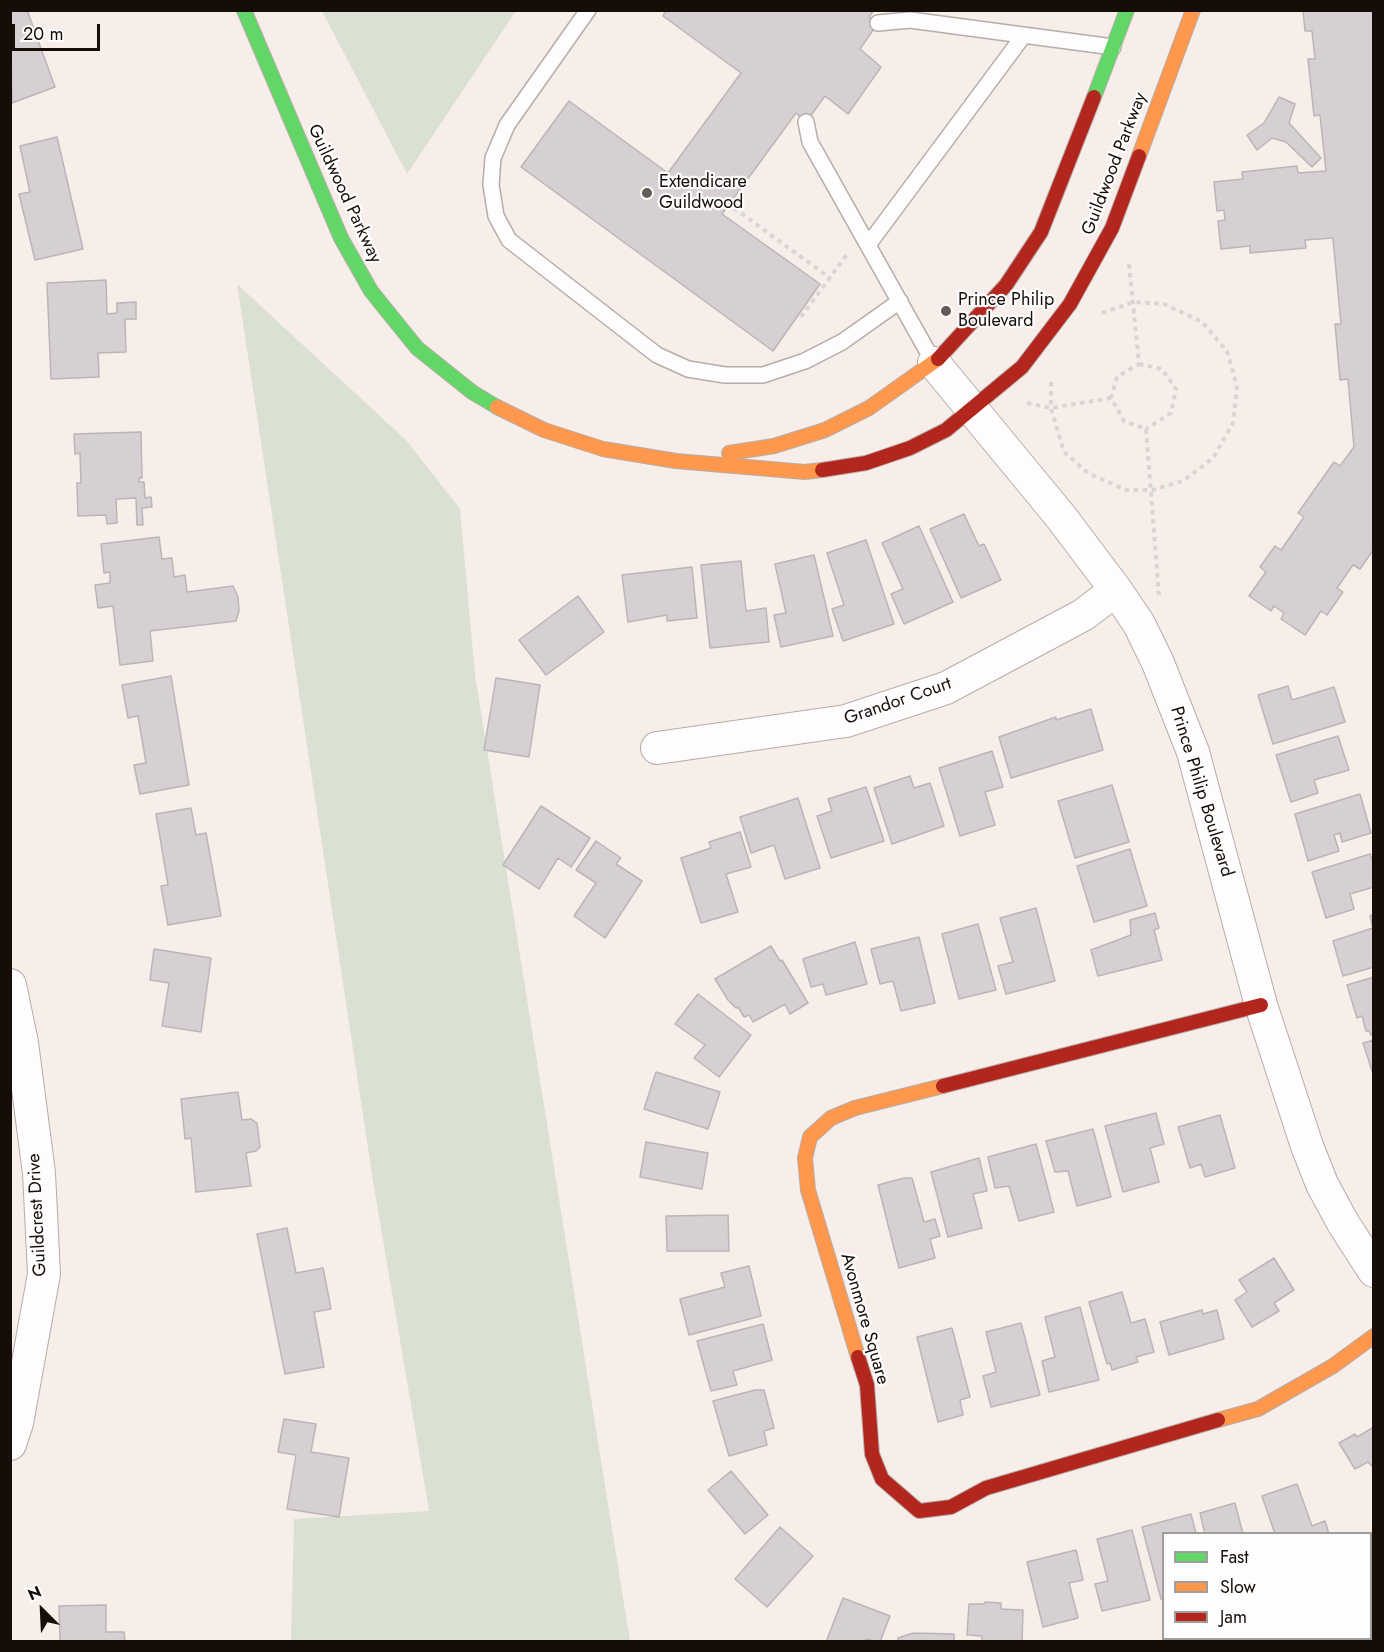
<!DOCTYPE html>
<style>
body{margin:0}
#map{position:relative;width:1384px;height:1652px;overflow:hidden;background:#f7eeea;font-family:Jost,sans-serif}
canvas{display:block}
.frame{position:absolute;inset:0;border:12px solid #160d09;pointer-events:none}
.legend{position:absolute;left:1162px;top:1532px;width:210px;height:108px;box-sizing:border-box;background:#fdfdfd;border:2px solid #a19d9b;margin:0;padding:8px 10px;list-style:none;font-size:18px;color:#160d09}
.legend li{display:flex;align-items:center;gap:12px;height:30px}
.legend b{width:30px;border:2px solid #a19d9b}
.north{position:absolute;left:12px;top:1580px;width:60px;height:60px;-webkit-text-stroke:4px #fdfdfd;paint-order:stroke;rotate:336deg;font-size:16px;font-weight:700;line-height:24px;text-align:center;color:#160d09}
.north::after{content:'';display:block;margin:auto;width:21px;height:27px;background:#160d09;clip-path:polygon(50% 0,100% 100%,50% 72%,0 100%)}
.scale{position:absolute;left:12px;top:24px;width:88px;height:27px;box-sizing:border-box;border:3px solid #160d09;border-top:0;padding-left:8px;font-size:18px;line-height:21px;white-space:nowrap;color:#160d09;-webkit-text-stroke:4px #fdfdfd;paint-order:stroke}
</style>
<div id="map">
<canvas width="1384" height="1652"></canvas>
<div class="frame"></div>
<ul class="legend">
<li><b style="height:8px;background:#63d668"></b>Fast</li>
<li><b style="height:8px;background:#ff974d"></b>Slow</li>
<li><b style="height:8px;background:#b3261e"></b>Jam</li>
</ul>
<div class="north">N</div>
<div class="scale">20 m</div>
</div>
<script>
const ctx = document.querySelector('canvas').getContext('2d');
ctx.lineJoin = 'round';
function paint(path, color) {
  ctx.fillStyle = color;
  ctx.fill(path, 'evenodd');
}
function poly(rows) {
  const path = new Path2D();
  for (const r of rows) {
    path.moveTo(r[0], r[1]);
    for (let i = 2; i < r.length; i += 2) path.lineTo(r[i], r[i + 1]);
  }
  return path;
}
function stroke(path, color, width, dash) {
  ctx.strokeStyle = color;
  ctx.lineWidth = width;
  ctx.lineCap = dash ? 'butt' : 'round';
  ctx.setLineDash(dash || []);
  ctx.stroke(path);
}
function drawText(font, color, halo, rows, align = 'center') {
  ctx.font = font + ' Jost,sans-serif';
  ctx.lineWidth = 4.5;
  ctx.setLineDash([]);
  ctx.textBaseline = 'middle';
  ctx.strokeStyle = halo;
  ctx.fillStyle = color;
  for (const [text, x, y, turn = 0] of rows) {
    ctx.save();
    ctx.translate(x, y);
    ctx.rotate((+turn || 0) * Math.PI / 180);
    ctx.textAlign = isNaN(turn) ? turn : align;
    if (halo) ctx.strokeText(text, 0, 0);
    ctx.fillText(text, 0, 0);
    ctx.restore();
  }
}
paint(poly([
 [322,11,516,11,407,174],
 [237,284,406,440,460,509,475,675,630,1641,291,1641,294,1519,429,1511,373,1181]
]), '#dae1d2');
const building = poly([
 [10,10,27,10,55,87,12,103,10,10],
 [666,10,874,10,869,17,878,23,860,49,881,67,848,114,825,96,806,122,796,113,722,214,820,284,773,351,521,167,569,101,668,173,741,73,663,16,666,10],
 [1303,10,1374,10,1374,549,1360,569,1353,565,1337,588,1343,592,1327,615,1321,611,1305,635,1281,619,1284,613,1274,606,1271,611,1249,596,1266,572,1260,567,1275,546,1281,550,1304,517,1298,513,1334,462,1340,466,1354,447,1348,379,1340,380,1335,324,1341,324,1333,238,1305,240,1306,248,1250,253,1250,246,1221,249,1218,221,1225,220,1224,210,1217,211,1214,182,1243,179,1242,172,1297,166,1298,173,1326,171,1320,115,1314,116,1308,59,1315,59,1312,31,1305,31,1303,10],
 [1279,97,1295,104,1289,123,1321,158,1312,167,1286,142,1272,138,1257,150,1247,135,1264,123,1279,97],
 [57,137,83,249,35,260,19,194,30,192,20,146,57,137],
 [106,280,107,314,117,313,117,303,136,302,136,319,125,319,126,352,98,353,99,377,51,379,47,283,106,280],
 [141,432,142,478,139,478,139,482,144,482,145,498,151,497,152,507,142,508,143,525,137,525,136,498,116,499,117,523,107,524,106,515,78,516,77,483,81,483,80,453,75,454,74,434,141,432],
 [964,514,979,546,984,544,1001,580,961,598,930,529,964,514],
 [919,526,953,602,904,624,891,594,903,589,882,543,919,526],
 [159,537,162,559,172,558,174,577,185,575,187,592,233,586,238,597,239,611,236,621,150,631,153,661,120,665,113,606,98,608,95,585,110,583,110,572,104,573,101,544,159,537],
 [866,540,894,624,843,641,832,609,844,605,827,553,866,540],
 [814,555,833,636,781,647,774,615,786,613,775,564,814,555],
 [741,561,746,611,766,608,769,642,710,648,701,565,741,561],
 [692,567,697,618,667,621,667,615,628,622,622,575,692,567],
 [578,596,604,632,546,675,519,640,578,596],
 [171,676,189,785,140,794,134,765,146,763,138,716,128,718,122,685,171,676],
 [496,678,540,685,529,757,484,750,496,678],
 [1288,686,1292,700,1334,687,1345,722,1273,744,1258,695,1288,686],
 [1091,709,1103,750,1011,778,999,737,1056,717,1056,720,1091,709],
 [1338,736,1349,770,1314,780,1318,793,1291,802,1276,755,1338,736],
 [992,751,1003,787,985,792,995,825,960,836,939,768,992,751],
 [910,776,914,788,930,783,944,826,892,844,874,788,910,776],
 [1112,785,1129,842,1075,858,1058,801,1112,785],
 [866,787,884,841,831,858,817,816,832,811,828,799,866,787],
 [1360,794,1371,833,1342,842,1340,833,1334,835,1339,851,1308,861,1295,814,1360,794],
 [798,798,820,868,785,879,774,845,751,853,740,817,798,798],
 [541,806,590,838,571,867,558,858,539,889,503,865,541,806],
 [191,808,196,835,206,833,221,916,168,925,161,886,168,885,156,814,191,808],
 [740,832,751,867,726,874,738,912,701,923,681,858,711,848,709,842,740,832],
 [596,841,621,858,616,864,642,881,605,938,574,916,596,883,576,870,596,841],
 [1130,849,1147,906,1094,922,1077,866,1130,849],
 [1370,854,1374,864,1374,887,1350,894,1354,909,1326,918,1312,872,1370,854],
 [1036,908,1055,981,1006,994,998,966,1013,962,1000,918,1036,908],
 [1155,913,1159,928,1154,930,1162,960,1098,976,1091,950,1131,935,1130,920,1155,913],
 [1374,914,1374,967,1343,976,1333,941,1373,928,1370,916,1374,914],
 [978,924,996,990,959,999,942,934,978,924],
 [919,937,935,1003,901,1011,893,981,880,984,871,949,919,937],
 [855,942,867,984,826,995,823,984,811,987,803,959,855,942],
 [771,946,780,961,782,960,808,1003,790,1014,785,1004,753,1022,749,1015,744,1017,738,1007,736,1008,728,1000,715,979,771,946],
 [154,949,211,958,201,1032,162,1026,169,983,150,980,154,949],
 [1374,977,1374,1034,1371,1035,1369,1031,1366,1031,1362,1016,1357,1018,1347,985,1374,977],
 [698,994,751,1035,719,1077,694,1058,705,1045,675,1024,698,994],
 [1374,1040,1374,1077,1363,1043,1374,1040],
 [656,1072,720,1092,708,1129,644,1109,656,1072],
 [238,1092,242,1120,251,1119,257,1123,260,1147,256,1151,246,1153,251,1186,196,1192,191,1138,185,1139,181,1099,238,1092],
 [1156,1113,1164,1144,1150,1148,1159,1182,1123,1192,1105,1126,1156,1113],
 [1220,1115,1235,1168,1205,1177,1201,1164,1190,1168,1178,1127,1220,1115],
 [1093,1129,1111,1197,1077,1206,1068,1171,1055,1172,1046,1141,1093,1129],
 [646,1142,708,1153,702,1189,640,1177,646,1142],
 [1036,1144,1054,1212,1019,1221,1009,1186,995,1188,988,1157,1036,1144],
 [979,1158,987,1191,973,1194,982,1228,948,1237,931,1172,979,1158],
 [904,1178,912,1178,924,1222,935,1219,940,1236,930,1239,935,1258,899,1268,878,1185,904,1178],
 [728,1215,729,1251,667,1251,666,1216,728,1215],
 [287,1228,296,1273,323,1268,331,1309,314,1312,324,1367,285,1374,257,1234,287,1228],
 [1274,1258,1294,1290,1274,1303,1279,1311,1252,1327,1235,1300,1247,1292,1239,1280,1274,1258],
 [749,1266,761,1316,689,1335,680,1299,725,1287,721,1273,749,1266],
 [1122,1292,1131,1323,1145,1319,1154,1352,1136,1357,1138,1362,1112,1370,1110,1363,1107,1364,1089,1302,1122,1292],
 [1080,1307,1099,1380,1049,1392,1042,1361,1055,1357,1045,1317,1080,1307],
 [1202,1310,1203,1314,1217,1310,1224,1339,1169,1355,1160,1322,1202,1310],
 [1021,1323,1040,1395,991,1407,983,1376,996,1372,986,1332,1021,1323],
 [763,1324,772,1360,733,1371,737,1385,711,1391,697,1341,763,1324],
 [952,1328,970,1397,960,1400,963,1415,938,1422,917,1337,952,1328],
 [755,1390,764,1390,774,1428,764,1431,767,1445,729,1456,713,1401,755,1390],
 [284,1419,316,1424,311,1452,349,1458,339,1517,287,1509,296,1455,278,1452,284,1419],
 [1374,1427,1374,1468,1368,1462,1355,1469,1339,1443,1355,1434,1357,1437,1374,1427],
 [731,1471,768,1515,745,1534,708,1490,731,1471],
 [1297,1484,1312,1526,1325,1521,1329,1534,1275,1534,1262,1496,1297,1484],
 [1235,1503,1243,1534,1205,1534,1200,1513,1235,1503],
 [1191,1514,1196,1534,1164,1534,1164,1599,1161,1599,1142,1527,1191,1514],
 [780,1527,813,1556,767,1607,735,1579,780,1527],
 [1132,1530,1150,1600,1102,1611,1095,1584,1108,1581,1097,1539,1132,1530],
 [1076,1550,1083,1580,1069,1583,1078,1618,1043,1627,1027,1562,1076,1550],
 [843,1598,890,1616,880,1642,866,1639,865,1642,826,1642,843,1598],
 [985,1602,1001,1603,1001,1609,1023,1610,1022,1642,982,1642,982,1636,967,1635,969,1604,984,1604,985,1602],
 [106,1605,106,1632,124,1632,125,1642,60,1641,59,1606,106,1605],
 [913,1633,954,1634,954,1642,898,1642,898,1638,913,1633]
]);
paint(building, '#d6d0d3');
stroke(building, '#bbb5b8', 1.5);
const lane = poly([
 [588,10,507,125,493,158,491,185,496,216,509,240,657,355,688,369,725,375,763,375,805,361,842,342,900,301],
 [878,23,910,20,1113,47],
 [806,122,810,142,934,363],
 [868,245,1024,35]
]);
const street = poly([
 [934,363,1061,517,1116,590,1139,624,1158,663,1193,752,1261,1005,1307,1146,1322,1184,1343,1223,1374,1271],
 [657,748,846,721,946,688,1083,615,1116,590],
 [10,985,22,1043,39,1173,44,1274,17,1423,10,1444]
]);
const fast = poly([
 [244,10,341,238,371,291,417,348,472,392,497,407],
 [1094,97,1127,10]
]);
const slow = poly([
 [1139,156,1193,10],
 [497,407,544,430,603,449,676,461,805,472,822,470],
 [729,453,774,446,825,430,869,408,938,359],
 [858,1357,808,1190,805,1158,810,1137,831,1118,855,1108,943,1086],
 [1218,1420,1258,1409,1333,1366,1374,1336]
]);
const jam = poly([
 [938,359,1006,285,1041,232,1094,97],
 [822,470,866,463,910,448,946,430,1022,367,1070,304,1112,228,1139,156],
 [943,1086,1261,1005],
 [858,1357,867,1385,872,1454,882,1479,919,1511,951,1507,986,1488,1218,1420]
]);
stroke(lane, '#b5ada9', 18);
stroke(street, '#b5ada9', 34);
stroke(fast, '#b5ada9', 16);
stroke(slow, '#b5ada9', 16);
stroke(jam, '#b5ada9', 16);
stroke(poly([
 [734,208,830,278],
 [1129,264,1139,364,1117,377,1111,398,1124,421,1146,429,1159,596],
 [801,317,848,253],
 [1139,364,1162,369,1176,389,1171,413,1146,429],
 [1051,382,1051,408,1064,452,1088,473,1126,490,1152,490,1183,481,1213,458,1233,423,1237,387,1227,351,1202,322,1164,304,1134,302,1102,313],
 [1027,403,1051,408,1111,398]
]), '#d8d5d5', 4, [4.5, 4.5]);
stroke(lane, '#fefcfc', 15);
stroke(street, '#fefcfc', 32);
stroke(fast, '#63d668', 14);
stroke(slow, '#ff974d', 14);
stroke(jam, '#b3261e', 14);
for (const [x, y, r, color] of [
 [647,193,6,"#655c58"],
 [946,311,6,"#655c58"]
]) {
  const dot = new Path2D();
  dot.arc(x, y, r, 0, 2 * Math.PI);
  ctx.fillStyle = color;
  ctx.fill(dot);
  stroke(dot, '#fdfdfd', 2);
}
drawText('18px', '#160d09', '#fdfdfd', [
 ["Guildwood Parkway",1115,164,-69],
 ["Guildwood Parkway",344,194,65],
 ["Grandor Court",898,702,-19],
 ["Prince Philip Boulevard",1201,792,73],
 ["Guildcrest Drive",38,1215,-93],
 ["Avonmore Square",864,1319,74]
]);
drawText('18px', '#160d09', '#fdfdfd', [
 ["Extendicare",659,183],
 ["Guildwood",659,204],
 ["Prince Philip",958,301],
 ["Boulevard",958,322]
], 'left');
</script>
